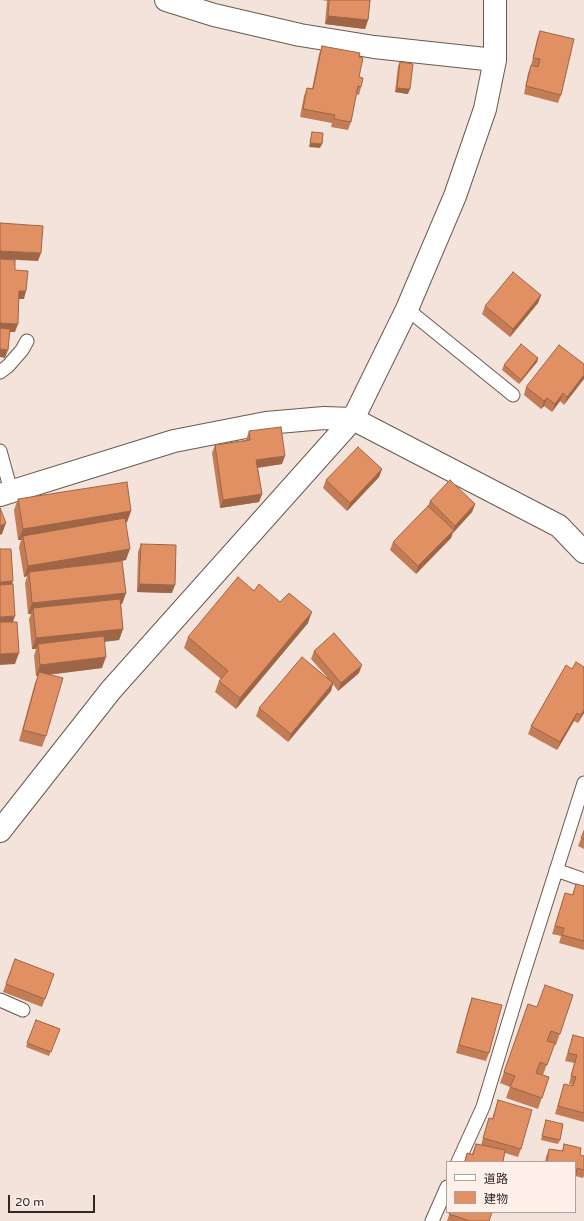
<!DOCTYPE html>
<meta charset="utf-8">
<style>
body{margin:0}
#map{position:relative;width:584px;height:1221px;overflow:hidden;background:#f4e3da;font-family:"Varela Round","Noto Sans JP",sans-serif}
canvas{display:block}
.legend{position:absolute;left:446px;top:1161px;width:130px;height:52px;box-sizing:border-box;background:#fff1ea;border:1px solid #aca19b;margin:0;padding:5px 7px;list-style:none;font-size:12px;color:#2f2925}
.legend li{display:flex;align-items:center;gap:8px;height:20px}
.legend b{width:20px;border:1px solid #aca19b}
.scale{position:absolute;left:8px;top:1195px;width:87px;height:18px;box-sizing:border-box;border:2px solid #2f2925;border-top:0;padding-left:5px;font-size:12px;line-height:14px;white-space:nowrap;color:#2f2925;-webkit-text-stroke:3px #fff1ea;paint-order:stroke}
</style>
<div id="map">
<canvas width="584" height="1221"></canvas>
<ul class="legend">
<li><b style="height:5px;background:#fff"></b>道路</li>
<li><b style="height:11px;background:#e19064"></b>建物</li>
</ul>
<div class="scale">20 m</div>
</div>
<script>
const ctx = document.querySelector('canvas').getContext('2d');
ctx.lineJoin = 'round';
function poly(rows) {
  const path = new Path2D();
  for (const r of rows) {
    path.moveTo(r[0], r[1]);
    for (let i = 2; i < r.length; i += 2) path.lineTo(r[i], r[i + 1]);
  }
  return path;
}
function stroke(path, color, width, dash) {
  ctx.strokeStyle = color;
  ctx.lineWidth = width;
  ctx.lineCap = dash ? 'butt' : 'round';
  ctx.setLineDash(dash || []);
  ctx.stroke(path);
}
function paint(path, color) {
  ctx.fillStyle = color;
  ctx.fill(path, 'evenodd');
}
const lane = poly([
 [407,309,513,395],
 [0,372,8,366,22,350,27,341],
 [0,451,11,491],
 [556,870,584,880],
 [0,1000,23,1010],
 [458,1162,483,1107,522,978,584,783],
 [432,1221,447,1187]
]);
const street = poly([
 [166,0,214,15,300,35,374,47,495,60],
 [0,495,174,441,266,423,324,418,353,419,559,526,584,552],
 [0,831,111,690,353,419,407,309,455,196,485,109,495,60,495,0]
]);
stroke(lane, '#685a52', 15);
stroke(street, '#685a52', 24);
stroke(lane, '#fff', 13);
stroke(street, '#fff', 22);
paint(poly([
 [322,0,370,0,368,20,365,29,325,24,327,1],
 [540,31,561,95,558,103,524,94,528,73,531,66,537,39],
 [322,46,359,57,359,77,361,87,359,95,356,94,351,122,348,130,331,127,332,123,300,117,304,96,307,88,312,89,319,54],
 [400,62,408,94,395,92,398,66],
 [541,295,538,303,510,337,482,314,485,306],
 [538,358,537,362,519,384,502,370,504,365],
 [584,364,564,405,560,401,552,412,544,406,541,409,524,395,526,387],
 [249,431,282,464,258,468,262,494,259,502,220,508,212,453,215,445,246,440],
 [382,469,379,477,347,511,323,488,326,480],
 [18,499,131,511,127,522,126,523,126,560,112,562,126,593,122,604,121,604,123,629,119,640,104,642,102,668,48,675,46,736,42,747,19,741,35,683,38,676,36,676,34,656,36,649,32,649,29,619,31,614,28,614,25,583,27,576,24,577,19,547,21,540,18,540,14,510],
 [430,501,475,504,472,512,452,534,451,538,416,574,390,550,393,542,428,506],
 [141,544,172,593,137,592,138,552],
 [254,591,280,602,308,623,236,709,215,692,219,681,221,679,184,648,188,637],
 [314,651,359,673,338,691,333,684,331,691,288,742,256,716,259,708,327,677,311,659],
 [566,665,584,713,578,723,574,721,557,750,528,734,531,726],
 [584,831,584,849,578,846],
 [576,884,584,886,584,950,559,943,561,936,552,934,565,893,572,895],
 [15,959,54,974,42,1007,3,992],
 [573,995,556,1045,554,1045,543,1075,549,1077,538,1109,506,1098,510,1087,500,1083,528,1004,537,1007],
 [472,998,489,1053,486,1061,456,1053,469,1006],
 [36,1020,60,1029,49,1056,26,1047],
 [573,1035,584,1038,584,1122,555,1114,564,1084,572,1086,573,1085,569,1084,574,1063,565,1061],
 [498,1100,521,1149,518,1157,505,1153,503,1162,464,1162,467,1153,472,1154,476,1144,481,1145,489,1118,492,1119],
 [546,1120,560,1140,558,1144,541,1140],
 [564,1144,580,1155,584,1156,584,1176,583,1178,575,1176,575,1162,545,1162,546,1157,549,1149,562,1151],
 [450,1212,489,1221,447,1221]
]), '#c27c56');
paint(poly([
 [328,16,368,20,365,29,325,24],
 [397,88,410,89,408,94,395,92],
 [310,143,322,144,320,148,309,147],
 [0,251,41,253,38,261,0,259],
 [19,291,26,291,24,299,16,299],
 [541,295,538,303,510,337,513,329],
 [0,323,18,324,15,332,0,332],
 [0,349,8,350,5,358,0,357],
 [538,358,537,362,519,384,521,380],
 [584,375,584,379,564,405,567,397],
 [563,393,560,401,552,412,555,404],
 [547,398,544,406,541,409,544,401],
 [285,456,282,464,253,468,256,460],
 [382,469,379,477,347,511,350,503],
 [262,494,259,502,220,508,223,500],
 [475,504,472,512,452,534,455,526],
 [131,511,127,522,23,540,23,536,21,540,18,540,23,529],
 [6,523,2,534,0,535,0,526],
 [454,530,451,538,416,574,418,566],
 [130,549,126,560,29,576,29,572,27,576,24,577,28,566],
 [13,581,9,592,0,593,0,582],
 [139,584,175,585,172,593,137,592],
 [126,593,122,604,33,614,33,608,31,614,28,614,32,603],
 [312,612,308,623,236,709,240,698],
 [15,616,11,628,0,628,0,617],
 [123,629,119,640,38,648,38,644,36,649,32,649,36,638],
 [19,653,15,664,0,665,0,654],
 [106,657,102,668,36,676,40,665],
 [362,665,359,673,338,691,341,683],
 [333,683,331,691,288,742,291,734],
 [584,710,584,713,578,723,581,715],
 [577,713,574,721,557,750,560,742]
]), '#9e6546');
const building = poly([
 [329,0,370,0,368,20,328,16,329,0],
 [540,31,574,39,561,95,526,86,531,65,538,67,540,59,533,58,540,31],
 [322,46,360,53,359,57,363,58,359,77,363,78,361,87,358,86,351,122,334,119,335,115,303,109,307,88,313,89,322,46],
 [400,62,413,64,410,89,397,88,400,62],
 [312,132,323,133,322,144,310,143,312,132],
 [0,223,43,226,41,253,0,251,0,223],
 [0,259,15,260,15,270,28,271,26,291,19,291,18,324,0,323,0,259],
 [513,272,541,295,513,329,485,306,513,272],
 [0,328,10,329,8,350,0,349,0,328],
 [521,344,538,358,521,380,504,365,521,344],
 [559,345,584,364,584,375,567,397,563,393,555,404,547,398,544,401,526,387,559,345],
 [281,427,285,456,256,460,262,494,223,500,215,445,250,440,249,431,281,427],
 [358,447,382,469,350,503,326,480,358,447],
 [450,480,475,504,455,526,430,501,450,480],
 [127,482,131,511,23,529,18,499,127,482],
 [428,506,454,530,418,566,393,542,428,506],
 [0,508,6,523,0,526,0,508],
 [125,518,130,549,28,566,23,536,125,518],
 [141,544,176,545,175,585,139,584,141,544],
 [0,549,11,549,13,581,0,582,0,549],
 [122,561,126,593,32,603,29,572,122,561],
 [238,577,254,591,259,584,280,602,289,593,312,612,240,698,219,681,228,671,188,637,238,577],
 [13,584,15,616,0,617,0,585,13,584],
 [120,599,123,629,36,638,33,608,120,599],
 [0,622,17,622,19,653,0,654,0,622],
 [334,633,362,665,341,683,314,651,334,633],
 [104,636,106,657,40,665,38,644,104,636],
 [302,657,333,683,291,734,259,708,302,657],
 [576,662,584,667,584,710,581,715,577,713,560,742,531,726,566,665,572,669,576,662],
 [39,672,63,678,46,736,23,730,39,672],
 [584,831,584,839,581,838,584,831],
 [576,884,584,886,584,941,562,935,564,928,555,926,565,893,573,895,576,884],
 [15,959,54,974,45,999,6,984,15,959],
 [545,985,573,995,560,1034,551,1031,547,1041,555,1043,547,1065,540,1062,536,1073,549,1077,542,1098,510,1087,515,1076,504,1072,528,1004,537,1007,545,985],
 [472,998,502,1005,489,1053,459,1045,472,998],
 [36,1020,60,1029,51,1052,27,1043,36,1020],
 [573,1035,584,1038,584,1113,558,1106,564,1084,573,1086,576,1077,571,1076,577,1055,568,1053,573,1035],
 [498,1100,532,1110,521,1149,483,1138,489,1118,493,1119,498,1100],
 [546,1120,563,1124,560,1140,542,1136,546,1120],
 [476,1144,505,1150,503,1162,465,1162,467,1153,473,1155,476,1144],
 [564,1144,581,1148,580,1155,584,1156,584,1170,577,1168,575,1179,575,1162,547,1162,549,1149,563,1151,564,1144],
 [450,1212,492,1212,489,1221,470,1221,449,1214,450,1212]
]);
paint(building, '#e19064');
stroke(building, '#9e6546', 1);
</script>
